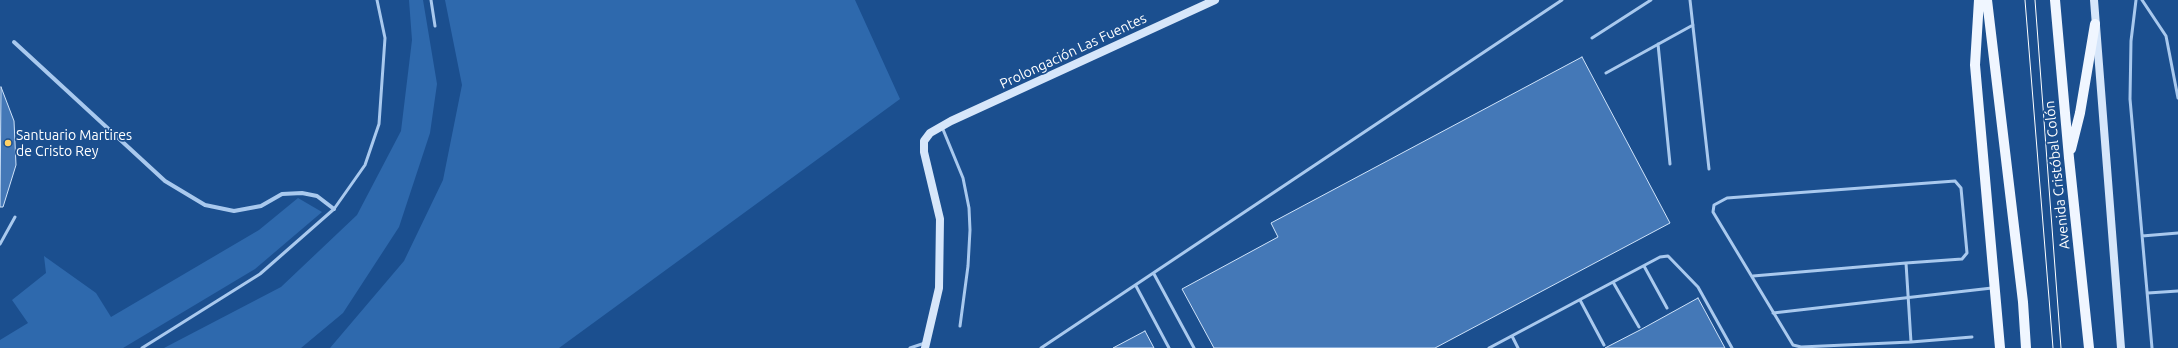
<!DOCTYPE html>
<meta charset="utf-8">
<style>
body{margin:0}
canvas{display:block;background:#1b4f8f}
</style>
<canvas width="2178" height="348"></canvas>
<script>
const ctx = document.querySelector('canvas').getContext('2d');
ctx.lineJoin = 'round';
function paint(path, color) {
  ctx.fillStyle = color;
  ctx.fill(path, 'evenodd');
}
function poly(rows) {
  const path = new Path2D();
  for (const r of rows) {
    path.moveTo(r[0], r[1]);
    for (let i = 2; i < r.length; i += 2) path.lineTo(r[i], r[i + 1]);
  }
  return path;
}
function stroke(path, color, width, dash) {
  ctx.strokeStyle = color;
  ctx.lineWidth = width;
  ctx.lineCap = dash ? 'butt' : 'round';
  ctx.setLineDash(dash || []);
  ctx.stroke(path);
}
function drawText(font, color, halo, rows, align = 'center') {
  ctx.font = font + ' Ubuntu,sans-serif';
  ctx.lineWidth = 3.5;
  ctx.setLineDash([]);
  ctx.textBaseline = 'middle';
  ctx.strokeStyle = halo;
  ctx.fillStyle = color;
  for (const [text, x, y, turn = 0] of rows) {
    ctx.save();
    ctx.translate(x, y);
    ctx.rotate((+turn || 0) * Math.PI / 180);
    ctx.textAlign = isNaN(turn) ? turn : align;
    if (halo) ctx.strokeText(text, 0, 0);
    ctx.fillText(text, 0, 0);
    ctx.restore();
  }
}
paint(poly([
 [409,0,423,0,437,84,430,133,399,227,343,313,301,348,164,348,281,287,357,215,401,131,412,40],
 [445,0,855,0,900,99,559,348,330,348,404,261,443,180,462,85],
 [298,198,322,212,255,269,123,348,0,348,0,340,28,323,12,300,46,273,44,256,96,293,111,317,259,230]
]), '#2e69ad');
const building = poly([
 [1582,57,1670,223,1435,348,1214,348,1182,289,1278,237,1271,223,1582,57],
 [1,87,14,121,16,165,3,207,0,207,1,87],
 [1698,298,1725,348,1605,348,1640,330,1698,298],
 [1145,331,1154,348,1113,348,1145,331]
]);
paint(building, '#4478b7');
stroke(building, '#cfe3fa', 1);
stroke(poly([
 [431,0,435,26],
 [1690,0,1709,169],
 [2136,0,2131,41,2130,99,2152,348],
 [2142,0,2166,36,2178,98],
 [1592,38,1651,0],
 [1658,44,1670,164],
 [1606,73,1693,25],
 [942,127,963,178,969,208,970,230,968,266,960,326],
 [1955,181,1961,188,1967,253,1962,259,1906,263,1911,342,1801,347,1793,345,1713,212,1714,205,1727,198,1955,181],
 [2142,236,2178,233],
 [0,244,15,217],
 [1644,266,1667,308],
 [1154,274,1194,348],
 [1753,276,1906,263],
 [1613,282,1639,327],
 [1136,286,1169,348],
 [2148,293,2178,291],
 [1580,300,1604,345],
 [1773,313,1992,288],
 [1512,336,1518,348],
 [1911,342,1972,337],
 [142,348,260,274,334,209,365,165,379,124,385,38,377,0],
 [910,348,925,343],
 [1041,348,1562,0],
 [1489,348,1660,257,1668,256,1698,287,1732,348]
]), '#a9c9ee', 3);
stroke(poly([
 [14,42,165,181,205,205,234,211,261,206,282,194,302,193,317,196,334,209]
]), '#a9c9ee', 4);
stroke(poly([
 [2094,0,2121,348],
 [925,348,939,288,940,219,924,152,924,141,930,133,951,121,1215,0]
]), '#d6e6fa', 8);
stroke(poly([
 [1979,0,1975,65,2000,348],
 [1987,0,2023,302,2026,348],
 [2055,0,2069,158,2089,348],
 [2071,149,2080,113,2095,24]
]), '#f0f6ff', 10);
stroke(poly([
 [2025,0,2053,348],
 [2035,0,2061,348]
]), '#fff', 1);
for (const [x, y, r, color] of [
 [8,143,4,"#ffd166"]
]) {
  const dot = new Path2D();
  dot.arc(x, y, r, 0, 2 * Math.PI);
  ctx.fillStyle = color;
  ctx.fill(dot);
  stroke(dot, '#1b4f8f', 1.5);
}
drawText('14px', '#fff', '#1b4f8f', [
 ["Prolongación Las Fuentes",1073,51,-25],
 ["Avenida Cristóbal Colón",2057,175,-96]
]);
drawText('14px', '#fff', '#1b4f8f', [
 ["Santuario Martires",16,135],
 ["de Cristo Rey",16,151]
], 'left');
</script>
